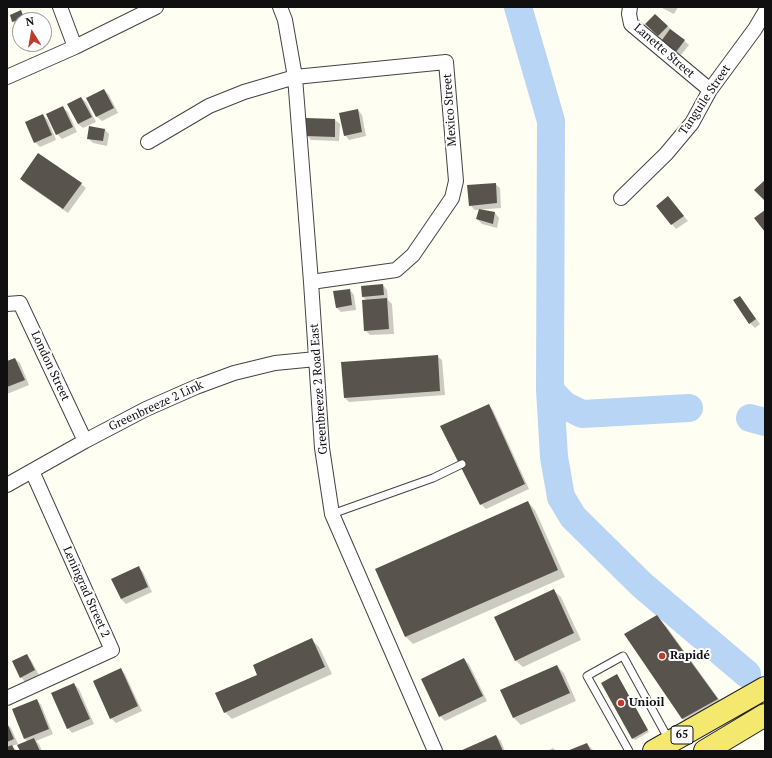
<!DOCTYPE html>
<meta charset="utf-8">
<style>
body{margin:0}
#map{position:relative;width:772px;height:758px;overflow:hidden;background:#fffef3;font-family:"PT Serif",serif}
canvas{display:block}
.frame{position:absolute;inset:0;border:8px solid #101010;pointer-events:none}
.north{position:absolute;left:12px;top:12px;width:40px;height:40px;box-sizing:border-box;background:#fff;border:1px solid #9f9f9f;border-radius:50%;rotate:349deg;font-size:11px;font-weight:700;line-height:16px;text-align:center;color:#101010}
.north::after{content:'';display:block;margin:auto;width:14px;height:18px;background:#bd3c2b;clip-path:polygon(50% 0,100% 100%,50% 72%,0 100%)}
</style>
<div id="map">
<canvas width="772" height="758"></canvas>
<div class="frame"></div>
<div class="north">N</div>
</div>
<script>
const ctx = document.querySelector('canvas').getContext('2d');
ctx.lineJoin = 'round';
function paint(path, color) {
  ctx.fillStyle = color;
  ctx.fill(path, 'evenodd');
}
function poly(rows) {
  const path = new Path2D();
  for (const r of rows) {
    path.moveTo(r[0], r[1]);
    for (let i = 2; i < r.length; i += 2) path.lineTo(r[i], r[i + 1]);
  }
  return path;
}
function stroke(path, color, width, dash) {
  ctx.strokeStyle = color;
  ctx.lineWidth = width;
  ctx.lineCap = dash ? 'butt' : 'round';
  ctx.setLineDash(dash || []);
  ctx.stroke(path);
}
function drawText(font, color, halo, rows, align = 'center') {
  ctx.font = font + ' "PT Serif",serif';
  ctx.lineWidth = 4;
  ctx.setLineDash([]);
  ctx.textBaseline = 'middle';
  ctx.strokeStyle = halo;
  ctx.fillStyle = color;
  for (const [text, x, y, turn = 0] of rows) {
    ctx.save();
    ctx.translate(x, y);
    ctx.rotate((+turn || 0) * Math.PI / 180);
    ctx.textAlign = isNaN(turn) ? turn : align;
    if (halo) ctx.strokeText(text, 0, 0);
    ctx.fillText(text, 0, 0);
    ctx.restore();
  }
}
paint(poly([
 [660,7,678,7,674,14],
 [20,12,25,16,27,20,20,20,20,25,18,26,13,22,11,15],
 [655,15,689,45,681,55,668,45,646,24],
 [104,90,109,95,118,113,102,121,97,117,88,98],
 [81,98,86,102,96,122,83,128,78,124],
 [63,108,68,112,77,132,62,139,57,134],
 [358,110,362,115,366,136,349,140,345,135],
 [43,115,48,120,56,140,40,147,35,142],
 [307,119,335,120,340,124,339,141,311,140,307,135],
 [105,130,109,134,107,146,93,143,88,138],
 [21,179,81,184,86,188,68,213,26,184],
 [495,184,500,188,501,208,475,210,470,205],
 [668,197,688,221,676,229,657,206],
 [480,210,495,213,499,218,497,228,482,224,477,219],
 [383,285,387,290,388,300,392,304,394,334,370,335,365,330,366,300,363,297],
 [350,290,354,295,356,310,341,312,336,307],
 [740,297,760,324,755,328,750,323],
 [437,356,442,360,445,395,349,402,345,398],
 [15,359,20,363,29,385,7,394,7,362],
 [489,405,493,410,529,489,486,509,481,504],
 [528,502,535,510,565,577,413,644,406,637,376,569],
 [138,567,143,572,152,592,126,604,121,599,112,579],
 [553,590,561,597,581,640,523,667,515,660],
 [656,617,666,626,726,709,692,728,682,718],
 [312,640,319,647,332,674,232,719,225,712,259,675],
 [27,655,31,660,39,675,25,682,21,677],
 [464,660,469,664,487,701,445,721,440,716],
 [557,666,564,673,576,701,521,725,514,718,502,690],
 [121,669,125,674,142,711,116,723,111,718],
 [617,675,649,732,635,740,633,738],
 [74,684,79,689,94,724,72,733,68,728],
 [37,700,41,705,53,734,36,741,39,744,42,751,21,751,28,742,25,739,13,710],
 [7,724,11,728,18,744,12,746,17,751,7,751],
 [496,736,501,741,505,751,462,751],
 [587,744,594,751,569,751],
 [553,748,556,751,547,751]
]), '#0003');
stroke(poly([
 [518,7,551,121,550,390,554,457,561,497,573,517,642,585,747,674],
 [550,390,564,405,582,414,689,408],
 [750,418,765,422]
]), '#b9d5f5', 28);
paint(poly([
 [21,10,24,18,12,22,10,15],
 [655,14,668,26,658,36,645,24],
 [670,29,685,40,676,52,662,40],
 [104,89,114,108,96,117,86,98],
 [81,97,92,117,78,124,67,104],
 [63,106,73,127,56,135,46,114],
 [358,109,362,132,344,136,339,113],
 [43,114,52,135,34,143,25,122],
 [306,118,335,119,335,137,306,136],
 [89,126,105,129,103,141,87,139],
 [38,153,82,183,63,209,20,179],
 [765,180,765,201,754,190],
 [496,183,497,203,469,206,467,185],
 [668,196,684,216,671,225,656,206],
 [479,209,495,212,493,224,476,219],
 [765,210,765,232,754,218],
 [383,284,384,295,362,297,361,286],
 [350,289,352,305,336,308,333,291],
 [740,296,756,319,749,324,733,300],
 [387,298,389,329,364,331,362,300],
 [438,355,440,391,344,398,341,362],
 [15,358,25,380,7,387,7,361],
 [489,404,525,484,480,505,440,426],
 [528,501,558,570,405,637,375,569],
 [139,566,148,587,121,599,111,579],
 [554,589,574,633,515,661,494,617],
 [657,615,718,699,682,719,624,634],
 [312,638,325,667,224,713,215,693,257,675,253,665],
 [27,654,35,670,20,678,12,661],
 [464,658,483,696,439,717,421,679],
 [557,665,570,693,513,718,500,690],
 [121,668,138,706,110,719,93,681],
 [617,674,648,730,632,739,601,683],
 [74,683,90,719,67,729,51,693],
 [37,699,49,729,24,739,12,709],
 [7,723,14,739,7,742],
 [496,735,503,751,460,751],
 [34,738,40,751,20,751,17,745],
 [587,743,591,751,567,751],
 [12,745,15,751,7,751,7,747]
]), '#58534d');
const service = poly([
 [332,514,433,478,462,464],
 [629,751,587,676,623,656,669,740]
]);
const minor = poly([
 [60,7,75,47],
 [280,7,285,20,295,77,311,282,322,448,332,514,435,751],
 [630,7,629,14,631,24,710,90],
 [7,77,75,47,156,7],
 [148,142,209,106,244,92,295,77,446,62,456,181,452,198,413,255,396,270,311,282],
 [621,198,666,154,692,123,710,90,755,29,765,12],
 [7,304,20,303,85,441],
 [7,485,85,441,146,409,196,387,234,373,275,363,316,359],
 [7,698,112,650,32,471]
]);
const primary = poly([
 [654,751,765,688],
 [705,751,765,715]
]);
stroke(service, '#434343', 9);
stroke(minor, '#434343', 16);
stroke(primary, '#212121', 24);
stroke(service, '#fff', 7);
stroke(minor, '#fff', 14);
stroke(primary, '#f4e96e', 22);
for (const [x, y, r, color] of [
 [662,656,4,"#bd3c2b"],
 [621,703,4,"#bd3c2b"]
]) {
  const dot = new Path2D();
  dot.arc(x, y, r, 0, 2 * Math.PI);
  ctx.fillStyle = color;
  ctx.fill(dot);
  stroke(dot, '#fff', 1.5);
}
for (const [x, y, w] of [
 [682,735,22]
]) {
  const box = new Path2D();
  box.roundRect(x - w / 2, y - 9, w, 18, 3);
  ctx.fillStyle = '#fff';
  ctx.fill(box);
  stroke(box, '#101010', 1);
}
drawText('bold 11px', '#101010', null, [
 ["65",682,735]
]);
drawText('12px', '#101010', '#fff', [
 ["Lanette Street",664,51,41],
 ["Tanguile Street",705,100,-56],
 ["Mexico Street",450,110,-94],
 ["London Street",50,366,65],
 ["Greenbreeze 2 Road East",319,389,-94],
 ["Greenbreeze 2 Link",156,406,-25],
 ["Leningrad Street 2",86,592,66]
]);
drawText('bold 12px', '#101010', '#fff', [
 ["Rapidé",670,656],
 ["Unioil",629,703]
], 'left');
</script>
